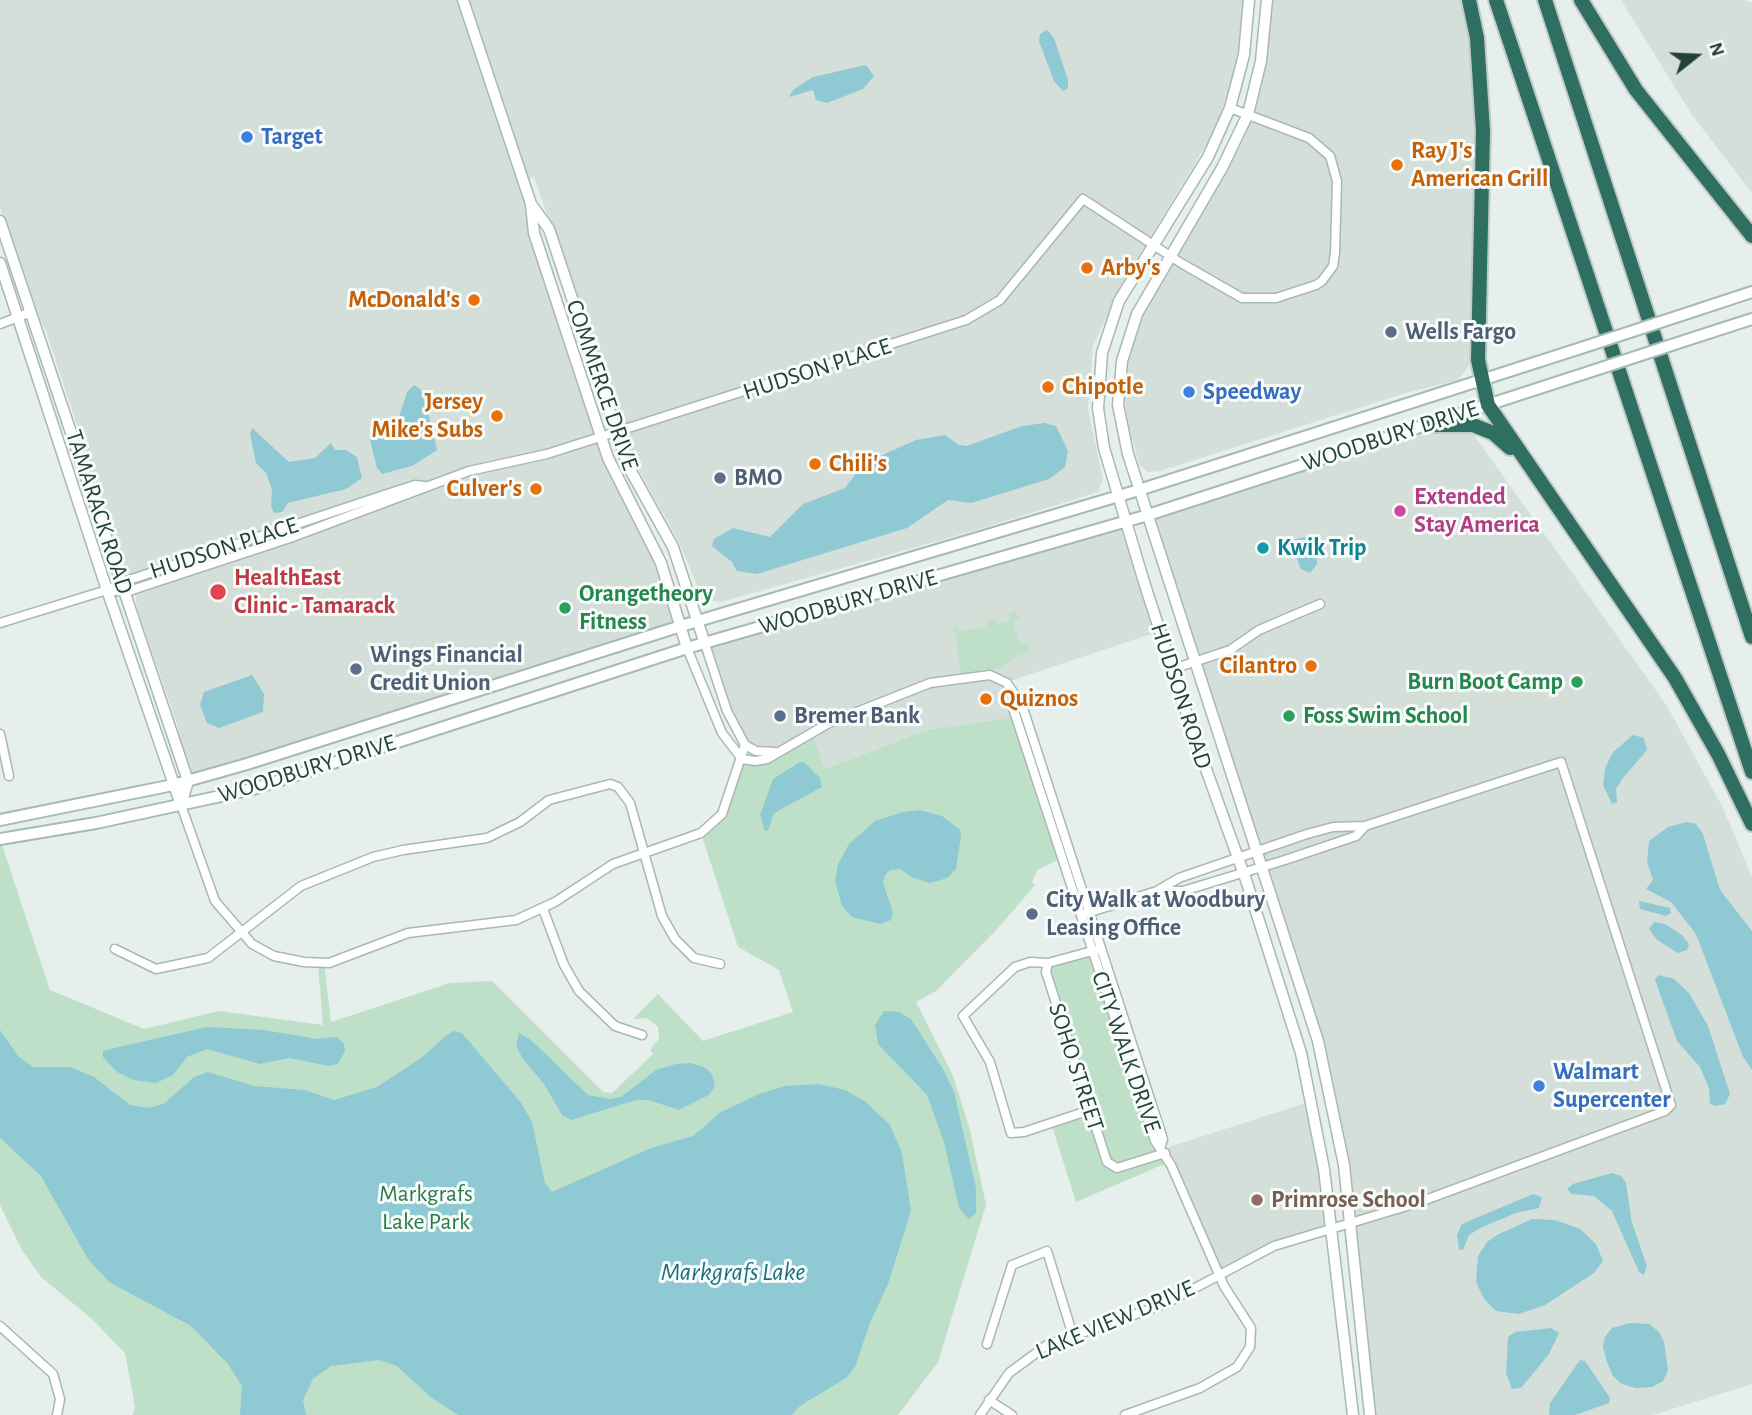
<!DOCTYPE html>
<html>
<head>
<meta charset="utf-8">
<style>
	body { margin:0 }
	#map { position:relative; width:1752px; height:1415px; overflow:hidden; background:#e6efeb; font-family:"Alegreya Sans",sans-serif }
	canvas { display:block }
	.north { position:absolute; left:1661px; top:21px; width:70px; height:70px; -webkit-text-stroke:5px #f7fbf9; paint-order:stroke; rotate:72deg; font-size:19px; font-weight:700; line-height:28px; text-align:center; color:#24423a }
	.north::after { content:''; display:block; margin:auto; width:24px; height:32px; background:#24423a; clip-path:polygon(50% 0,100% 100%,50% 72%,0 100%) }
</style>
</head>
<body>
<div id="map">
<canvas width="1752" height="1415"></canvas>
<div class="north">N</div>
</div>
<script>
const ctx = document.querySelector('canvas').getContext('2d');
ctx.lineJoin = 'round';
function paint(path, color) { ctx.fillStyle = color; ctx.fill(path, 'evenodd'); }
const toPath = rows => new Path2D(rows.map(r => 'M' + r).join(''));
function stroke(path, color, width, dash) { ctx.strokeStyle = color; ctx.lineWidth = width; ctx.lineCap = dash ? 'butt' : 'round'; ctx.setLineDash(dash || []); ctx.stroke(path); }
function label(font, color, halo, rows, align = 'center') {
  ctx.font = font + ' "Alegreya Sans",sans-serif'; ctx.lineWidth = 6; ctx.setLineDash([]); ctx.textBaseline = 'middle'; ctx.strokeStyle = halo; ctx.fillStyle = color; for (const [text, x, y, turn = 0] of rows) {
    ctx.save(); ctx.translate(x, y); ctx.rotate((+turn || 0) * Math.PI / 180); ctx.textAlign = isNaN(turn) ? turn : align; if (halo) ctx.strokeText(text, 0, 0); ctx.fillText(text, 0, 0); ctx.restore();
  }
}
const built = toPath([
	[0,0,1244,0,1244,2,1238,58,1217,127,1120,287,1093,346,1088,409,1103,479,1098,492,973,531,721,602,706,600,700,593,679,542,631,456,534,177,524,180,534,233,608,458,643,526,681,626,188,781,177,724,137,609,135,590,425,486,132,579,122,562,46,331,29,298,0,208],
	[1273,0,1466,0,1479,101,1469,366,1458,380,1406,393,1160,471,1148,472,1139,464,1127,421,1124,398,1128,359,1141,319,1244,139,1265,72],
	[1621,0,1745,0,1752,3,1752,193,1692,115],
	[1466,424,1667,706,1723,808,1752,877,1752,1384,1653,1415,1370,1415,1350,1223,1327,1079,1148,515,1428,425],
	[1126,522,1160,631,1007,682,1016,717,926,730,825,769,777,752,745,745,705,644],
	[1312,1101,1331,1229,1274,1246,1220,1274,1163,1149]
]);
const green = toPath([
	[1015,612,1019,618,1013,621,1020,643,1027,642,1029,652,1013,658,1001,668,961,673,954,627,957,626,959,631,986,627,986,620,994,618,997,624,1009,620,1009,614],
	[1016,717,1062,858,1037,870,1032,882,1035,885,1000,926,936,991,916,1002,953,1076,970,1130,986,1205,938,1362,898,1415,133,1415,135,1406,125,1353,92,1319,41,1277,22,1250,0,1205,0,839,50,990,144,1029,219,1011,323,1025,318,964,324,963,331,1022,450,983,492,981,603,1092,612,1093,653,1054,650,1050,659,1039,658,1027,647,1018,633,1019,658,994,703,1041,793,1012,779,970,738,947,701,833,718,820,742,759,755,761,811,732,825,769,926,730],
	[1093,951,1155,1141,1169,1162,1076,1202,1051,1123,1089,1110,1046,976,1051,964]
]);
const water = toPath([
	[1047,30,1054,38,1068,80,1068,88,1063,91,1054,81,1039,41,1040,34],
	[866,65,874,76,863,89,827,103,816,100,813,90,789,97,794,89,813,77],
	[414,385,420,389,425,400,437,450,412,466,382,474,377,468,369,436,391,427,398,420,407,392],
	[1044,423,1056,426,1068,451,1065,467,1049,479,971,503,948,500,907,528,757,574,737,571,732,562,712,546,714,539,733,528,770,537,803,504,845,488,868,458,878,457,916,440,945,435,959,445,967,446,1022,426],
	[252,428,289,462,315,458,331,443,335,450,346,450,357,457,362,478,346,489,288,503,282,512,274,513,271,506,272,489,266,473,256,463,250,434],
	[1304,537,1311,538,1316,547,1317,564,1310,573,1301,569,1293,549,1293,540],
	[252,675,264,694,263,712,219,728,207,723,200,705,204,692],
	[1633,735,1644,738,1647,750,1623,778,1616,789,1617,802,1612,804,1603,785,1605,768,1613,752],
	[800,762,805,763,820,778,822,787,774,813,768,830,765,831,760,815,773,779],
	[920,810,942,816,960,830,961,836,956,869,947,878,930,883,911,877,900,869,890,870,885,875,883,883,893,912,891,920,880,924,852,917,842,906,835,881,838,864,849,844,875,821,903,812],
	[1687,822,1696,824,1703,834,1720,890,1752,931,1752,1070,1743,1057,1696,934,1671,902,1646,889,1653,880,1647,862,1649,841,1668,827],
	[1639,901,1670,908,1671,913,1666,916,1640,909],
	[1654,922,1665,924,1682,935,1689,944,1687,950,1678,953,1657,940,1649,929],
	[1658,975,1674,979,1689,993,1708,1026,1730,1094,1725,1104,1716,1106,1710,1104,1709,1088,1700,1067,1677,1041,1655,980],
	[884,1011,899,1012,911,1019,943,1069,954,1092,976,1188,976,1213,969,1219,959,1208,944,1142,927,1095,878,1044,875,1025],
	[207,1027,263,1030,317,1039,337,1037,344,1044,345,1051,338,1064,329,1066,289,1058,260,1064,207,1049,187,1057,173,1075,156,1083,133,1080,117,1072,103,1057,103,1051,110,1049],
	[0,1030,18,1056,33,1067,70,1067,94,1077,130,1105,150,1108,165,1103,194,1077,208,1072,254,1086,305,1090,334,1100,377,1087,421,1058,447,1035,454,1031,462,1033,522,1104,532,1122,545,1183,552,1192,651,1148,693,1136,721,1112,759,1094,785,1086,819,1084,845,1090,866,1102,890,1125,902,1153,911,1211,888,1284,870,1323,855,1367,846,1378,800,1406,792,1415,458,1415,432,1398,397,1366,379,1360,331,1366,313,1379,303,1400,306,1415,240,1415,242,1386,228,1364,191,1326,109,1282,88,1259,41,1176,0,1138],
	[519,1033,531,1040,588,1095,610,1099,621,1097,656,1070,676,1064,691,1063,706,1068,712,1074,715,1086,709,1095,679,1110,649,1100,636,1100,571,1120,562,1115,544,1084,523,1059,516,1046],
	[1612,1173,1621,1176,1626,1183,1632,1223,1647,1266,1644,1275,1639,1272,1612,1211,1594,1196,1572,1194,1567,1189,1573,1184],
	[1533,1194,1542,1197,1539,1208,1516,1213,1480,1228,1469,1235,1463,1250,1459,1250,1457,1235,1462,1224],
	[1532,1219,1555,1220,1580,1229,1596,1244,1603,1261,1594,1273,1545,1305,1519,1314,1496,1311,1484,1299,1476,1282,1478,1256,1487,1242,1497,1235],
	[1630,1323,1649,1324,1659,1332,1664,1342,1668,1370,1663,1381,1652,1387,1636,1388,1622,1384,1613,1376,1607,1362,1603,1347,1605,1337,1612,1328],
	[1551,1328,1559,1333,1549,1354,1521,1388,1512,1389,1506,1373,1508,1337,1515,1332],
	[1580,1360,1585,1361,1610,1398,1609,1403,1575,1415,1549,1415,1550,1403]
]);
const minor = toPath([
	[0,324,31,312],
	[107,590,126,592,290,538,469,471,547,454,966,320,1000,300,1083,199,1181,263,1242,298,1276,298,1316,285,1322,281,1333,266,1335,253,1337,181,1330,156,1309,138,1230,108],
	[0,623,107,590,123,582,384,495,415,485,425,486],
	[687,648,722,733,742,759,755,761,767,759,829,723,930,683,990,675,1007,683,1022,705,1163,1139,1161,1146],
	[1173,669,1230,650,1259,630,1320,604],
	[1014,696,1013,708,1155,1141,1171,1165,1224,1286,1251,1328,1250,1347,1237,1367,1200,1388,1125,1415],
	[0,734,9,776],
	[745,745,756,751,775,752],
	[181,805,215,901,252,944,274,956,304,962,329,963,408,933,516,920,555,902,613,864,701,833,722,814,745,745,727,711,705,644],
	[1159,891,1183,891,1285,860,1356,836,1365,826],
	[543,909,564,965,579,991,615,1026,642,1035],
	[115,949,156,969,208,958,301,886,373,857,403,850,487,838,520,822,549,800,610,784,618,787,630,803,662,916,675,939,694,958,720,964],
	[1096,950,1048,963,1046,972,1107,1162,1117,1168,1165,1153],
	[1048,963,1030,962,1015,967,963,1016,990,1062,1011,1133,1024,1132,1090,1110],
	[0,1326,53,1374,60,1399,57,1415],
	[987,1344,1012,1265,1047,1251,1073,1336],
	[989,1400,1012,1415],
	[980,1415,1009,1373,1047,1345,1165,1304,1274,1246,1417,1203,1665,1111,1671,1105,1561,762,1365,826,1333,827,1307,834,1179,878,1157,891,1081,915]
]);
const tertiary = toPath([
	[463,0,531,204,534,233,608,458,661,563,687,648],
	[1249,0,1244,55,1230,108,1208,157,1119,301,1102,353,1098,408,1104,448,1144,582,1193,733,1246,880,1301,1053,1324,1169,1353,1415],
	[1267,0,1261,61,1248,114,1222,168,1137,314,1122,361,1118,405,1128,454,1318,1041,1344,1165,1370,1415],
	[531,204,549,229,627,464,673,547,705,644],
	[0,221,188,781,181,805],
	[0,263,107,590,181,805]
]);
const secondary = toPath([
	[1682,315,1752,292],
	[1690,339,1752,319],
	[0,820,173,785,247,764,681,626,1139,490,1581,348],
	[0,839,96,823,253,789,687,648,1148,515,1589,372]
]);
const motorway = toPath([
	[1469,0,1477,38,1483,131,1478,360,1488,405,1675,678,1718,754,1752,824],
	[1496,0,1752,772],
	[1545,0,1752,637],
	[1581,0,1636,90,1752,236],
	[1428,425,1473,425,1493,433,1510,448]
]);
const secondaryBridge = toPath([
	[1581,348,1682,315],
	[1589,372,1690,339]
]);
const markers = [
	[247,137,7,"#3f7fe0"],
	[1397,165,7,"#e8710a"],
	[1087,268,7,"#e8710a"],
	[474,300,7,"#e8710a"],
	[1391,332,7,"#5c6f8a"],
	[1048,387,7,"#e8710a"],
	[1189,392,7,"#3f7fe0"],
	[497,416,7,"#e8710a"],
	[815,464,7,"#e8710a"],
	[720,478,7,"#5c6f8a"],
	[536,489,7,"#e8710a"],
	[1400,511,7,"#d1479c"],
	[1263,548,7,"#0f9aa8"],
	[218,592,9,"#e0444e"],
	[565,608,7,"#2e9e5b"],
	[1311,666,7,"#e8710a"],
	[356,669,7,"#5c6f8a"],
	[1577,682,7,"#2e9e5b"],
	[986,699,7,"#e8710a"],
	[780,716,7,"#5c6f8a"],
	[1289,716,7,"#2e9e5b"],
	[1032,914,7,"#5c6f8a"],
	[1539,1086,7,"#3f7fe0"],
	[1257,1200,7,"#8d6e63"]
];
const shopNames = [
	["Target",261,137],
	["Speedway",1203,392],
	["Walmart",1553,1072],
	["Supercenter",1553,1100]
];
const foodNames = [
	["Ray J's",1411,151],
	["American Grill",1411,179],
	["Arby's",1101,268],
	["McDonald's",460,300,"right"],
	["Chipotle",1062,387],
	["Jersey",483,402,"right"],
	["Mike's Subs",483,430,"right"],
	["Chili's",829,464],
	["Culver's",522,489,"right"],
	["Cilantro",1297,666,"right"],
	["Quiznos",1000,699]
];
const serviceNames = [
	["Wells Fargo",1405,332],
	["BMO",734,478],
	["Wings Financial",370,655],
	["Credit Union",370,683],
	["Bremer Bank",794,716],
	["City Walk at Woodbury",1046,900],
	["Leasing Office",1046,928]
];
const streetNames = [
	["HUDSON PLACE",817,369,-18],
	["COMMERCE DRIVE",602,385,71],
	["WOODBURY DRIVE",1390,436,-18],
	["TAMARACK ROAD",99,512,72],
	["HUDSON PLACE",224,548,-18],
	["WOODBURY DRIVE",848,602,-16],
	["HUDSON ROAD",1181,696,72],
	["WOODBURY DRIVE",307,769,-17],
	["CITY WALK DRIVE",1126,1052,71],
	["SOHO STREET",1076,1067,72],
	["LAKE VIEW DRIVE",1115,1320,-23]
];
const hotelNames = [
	["Extended",1414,497],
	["Stay America",1414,525]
];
const cultureNames = [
	["Kwik Trip",1277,548]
];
const healthNames = [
	["HealthEast",234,578],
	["Clinic - Tamarack",234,606]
];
const leisureNames = [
	["Orangetheory",579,594],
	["Fitness",579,622],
	["Burn Boot Camp",1563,682,"right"],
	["Foss Swim School",1303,716]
];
const parkNames = [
	["Markgrafs",426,1194],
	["Lake Park",426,1222]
];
const educationNames = [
	["Primrose School",1271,1200]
];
const waterNames = [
	["Markgrafs Lake",733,1272]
];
paint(built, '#d4dfda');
paint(green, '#bfe0c8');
paint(water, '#8ec9d4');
stroke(minor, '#a8b8b2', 11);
stroke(tertiary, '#a8b8b2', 13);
stroke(secondary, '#a4bbb3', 14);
stroke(motorway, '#c2cac8', 18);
stroke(minor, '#fff', 8);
stroke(tertiary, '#fff', 10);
stroke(secondary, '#fff', 10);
stroke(motorway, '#2f6f62', 14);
stroke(secondaryBridge, '#a4bbb3', 14, []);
stroke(secondaryBridge, '#fff', 10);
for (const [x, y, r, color] of markers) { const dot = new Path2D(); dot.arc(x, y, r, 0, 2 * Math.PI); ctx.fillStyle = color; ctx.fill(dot); stroke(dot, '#f7fbf9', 2.5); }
label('bold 24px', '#366cbe', '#f7fbf9', shopNames, 'left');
label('bold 24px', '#c56008', '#f7fbf9', foodNames, 'left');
label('bold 24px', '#4e5e75', '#f7fbf9', serviceNames, 'left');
label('24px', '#24423a', '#f7fbf9', streetNames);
label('bold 24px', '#b23c85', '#f7fbf9', hotelNames, 'left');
label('bold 24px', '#0d838f', '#f7fbf9', cultureNames, 'left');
label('bold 24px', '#be3a42', '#f7fbf9', healthNames, 'left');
label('bold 24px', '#27864d', '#f7fbf9', leisureNames, 'left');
label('24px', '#2d7a4b', '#f7fbf9', parkNames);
label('bold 24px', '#785e54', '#f7fbf9', educationNames, 'left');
label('italic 26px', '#1c6f80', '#f7fbf9', waterNames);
</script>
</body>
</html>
